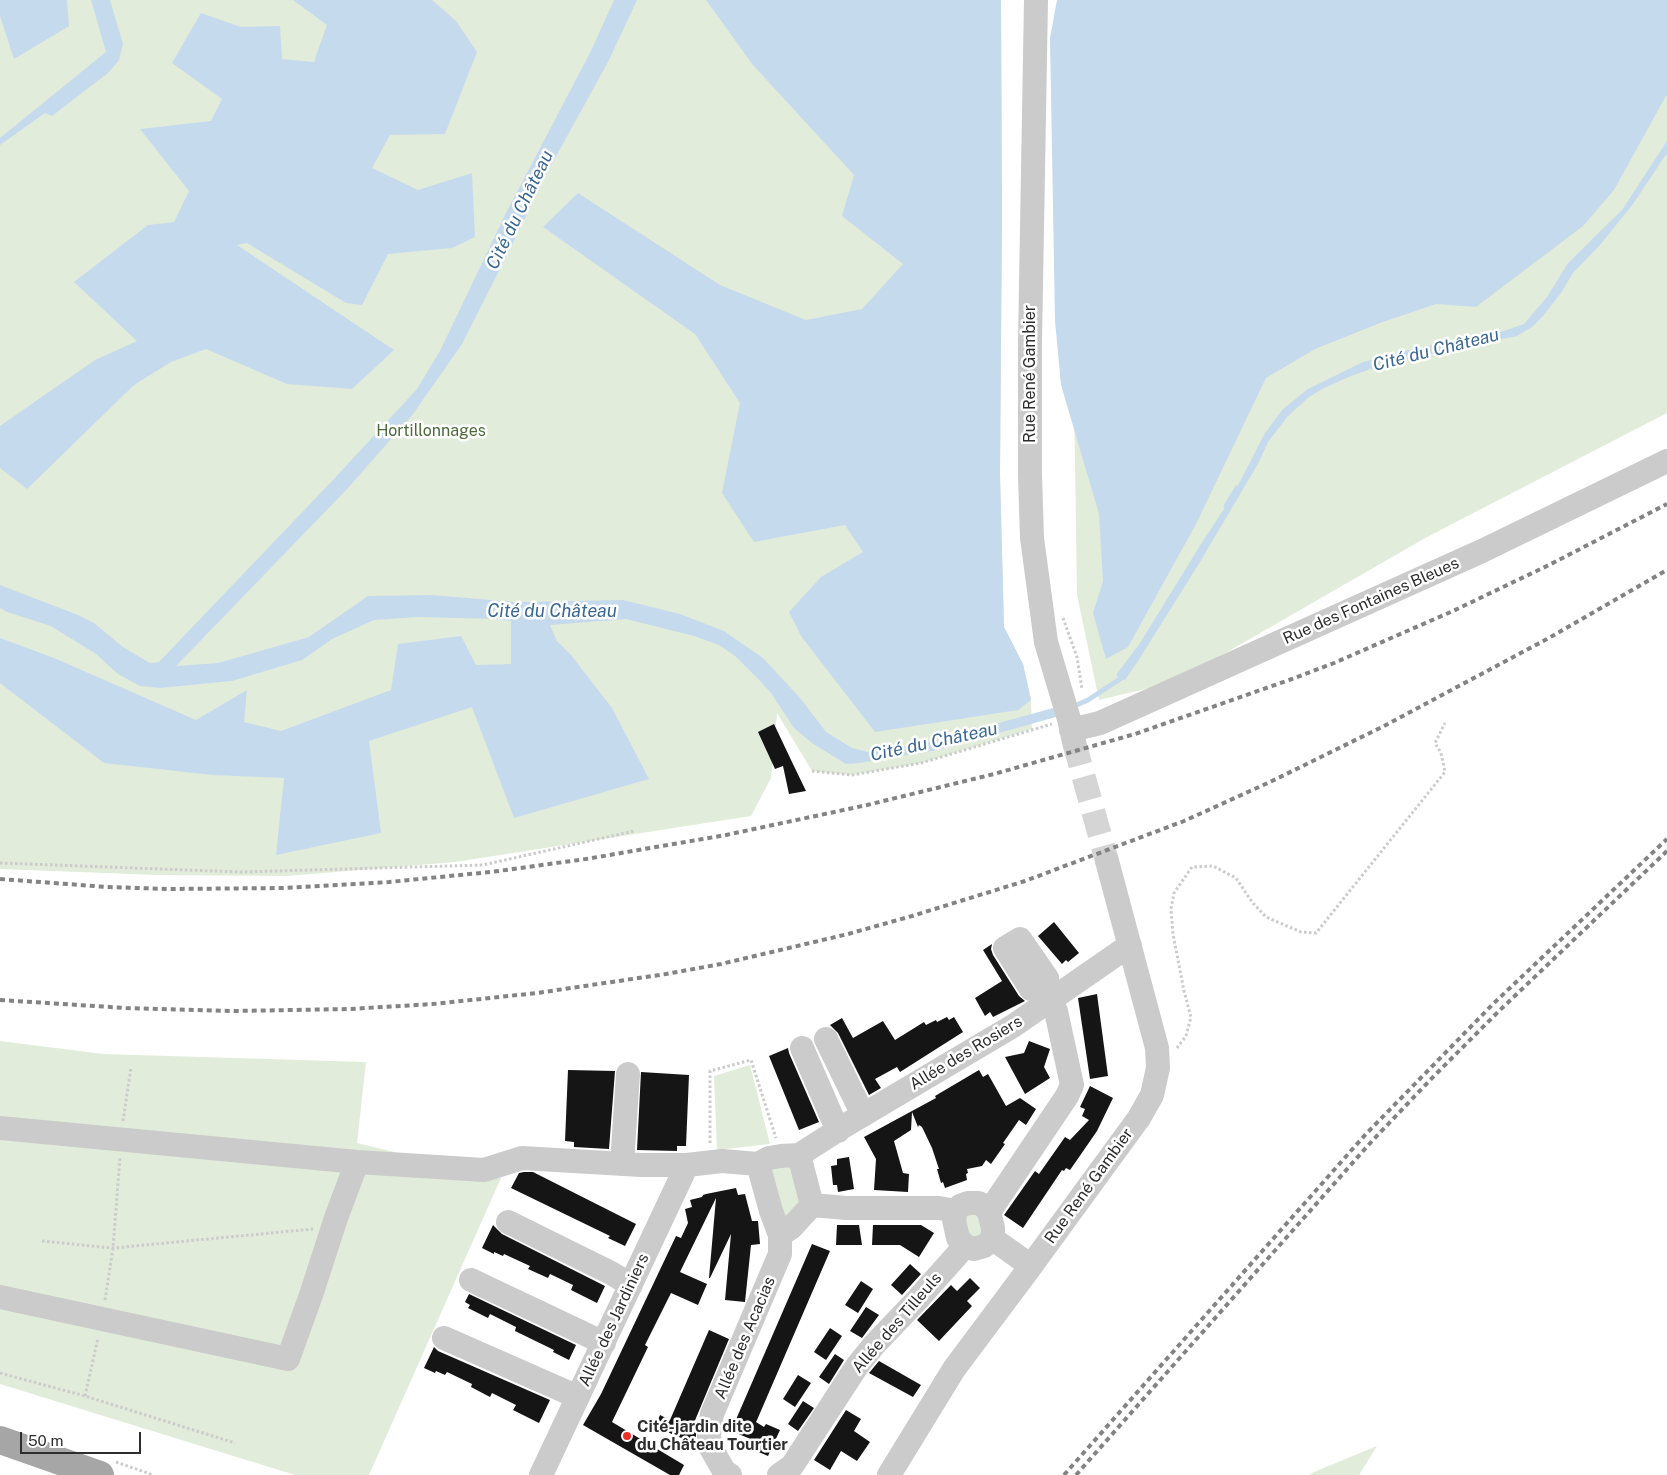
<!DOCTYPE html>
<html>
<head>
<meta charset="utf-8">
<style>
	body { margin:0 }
	#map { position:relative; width:1667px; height:1475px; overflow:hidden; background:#fff; font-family:"Public Sans",sans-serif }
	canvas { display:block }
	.scale { position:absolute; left:20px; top:1432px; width:121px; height:22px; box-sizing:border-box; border:2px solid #2e2e2e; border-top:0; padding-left:6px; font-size:15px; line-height:18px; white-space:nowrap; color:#2e2e2e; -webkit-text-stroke:4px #fff; paint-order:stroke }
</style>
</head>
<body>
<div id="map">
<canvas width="1667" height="1475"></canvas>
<div class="scale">50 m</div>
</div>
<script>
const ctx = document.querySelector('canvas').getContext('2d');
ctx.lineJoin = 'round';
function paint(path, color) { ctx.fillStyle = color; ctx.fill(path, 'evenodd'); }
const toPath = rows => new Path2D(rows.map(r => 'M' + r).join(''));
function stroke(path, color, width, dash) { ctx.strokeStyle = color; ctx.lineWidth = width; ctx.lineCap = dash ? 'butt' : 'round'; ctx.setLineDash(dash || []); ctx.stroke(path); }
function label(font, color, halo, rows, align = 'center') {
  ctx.font = font + ' "Public Sans",sans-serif'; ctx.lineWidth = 5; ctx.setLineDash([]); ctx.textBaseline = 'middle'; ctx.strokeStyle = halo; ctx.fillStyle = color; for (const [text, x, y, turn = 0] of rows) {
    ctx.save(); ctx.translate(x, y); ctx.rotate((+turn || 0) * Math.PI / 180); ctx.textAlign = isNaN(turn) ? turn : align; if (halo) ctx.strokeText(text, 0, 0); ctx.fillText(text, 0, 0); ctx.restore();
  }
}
const green = toPath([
	[0,0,1001,0,1002,216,1000,474,1004,627,1023,664,1031,700,1032,729,921,763,852,775,812,771,777,713,771,778,751,816,455,862,288,876,157,875,0,869],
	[1068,0,1667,0,1667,413,1427,537,1175,682,1099,700,1077,595],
	[0,1041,103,1054,366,1062,357,1143,501,1178,369,1475,295,1475,0,1384],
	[750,1065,770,1144,717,1150,714,1076],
	[793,1167,801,1206,782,1221,770,1169],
	[979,1211,987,1234,966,1240,966,1212],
	[1377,1446,1359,1475,1309,1475,1314,1472]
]);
const water = toPath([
	[0,0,67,0,69,26,14,59,0,16],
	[91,0,110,0,123,44,119,60,108,73,52,116,45,113,0,145,0,138,106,52],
	[293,0,432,0,456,21,477,52,445,134,390,135,372,168,418,190,472,173,475,237,452,248,388,254,362,305,346,303,247,243,237,245,394,350,352,389,287,384,206,349,171,362,134,385,27,489,0,468,0,426,95,360,137,341,74,282,148,225,174,222,189,191,140,129,211,121,222,99,172,63,201,13,241,27,280,26,282,59,314,62,327,25],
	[614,0,637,0,608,62,543,180,510,249,462,344,413,414,348,488,176,666,218,663,309,637,368,596,432,595,515,602,623,600,680,614,724,631,763,658,801,699,826,732,852,748,868,752,923,744,1053,708,1055,708,1056,717,938,750,859,763,846,764,812,743,794,728,771,693,760,681,735,656,719,645,694,636,626,619,550,625,557,641,571,655,612,708,649,779,514,818,472,707,369,741,381,833,276,855,284,778,212,775,104,763,0,683,0,638,54,658,196,720,247,690,244,722,281,731,391,690,398,644,461,636,476,665,511,664,511,621,497,619,418,617,374,620,332,639,302,660,232,681,160,688,140,686,136,684,118,674,96,654,51,626,7,612,0,608,0,585,78,615,94,623,123,647,150,663,159,662,333,480,417,389,440,351,506,213,591,51],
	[706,0,1001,0,1002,216,1000,474,1004,627,1023,664,1031,700,1018,710,875,732,801,636,789,612,821,577,863,552,845,525,754,542,722,493,740,403,695,334,543,227,578,193,720,285,806,320,862,309,903,264,842,216,854,175,753,65],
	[1057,0,1667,0,1667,94,1614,190,1583,226,1476,307,1436,304,1380,323,1315,349,1266,378,1196,524,1128,647,1106,659,1093,613,1103,581,1099,514,1061,385,1055,321,1050,38],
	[1667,141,1667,153,1633,204,1600,245,1573,273,1561,293,1543,316,1532,327,1517,336,1458,348,1379,366,1351,376,1324,388,1309,397,1288,416,1268,442,1259,462,1200,562,1138,661,1125,680,1120,679,1116,675,1140,643,1201,544,1232,497,1265,433,1283,409,1308,389,1363,362,1421,347,1498,333,1524,324,1547,297,1568,263,1622,210]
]);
const stream = toPath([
	[1226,506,1237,488],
	[1072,707,1088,700,1120,679,1123,676]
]);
const building = toPath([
	[774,724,792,762,806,791,789,794,783,766,775,769,758,732],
	[1054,922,1079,953,1068,962,1066,960,1062,964,1038,936],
	[992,944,991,949,993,955,1019,996,1025,1001,993,1017,990,1012,985,1016,975,998,1002,981,983,950],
	[1097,994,1108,1076,1090,1079,1078,998],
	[947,1017,949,1020,954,1017,963,1032,900,1072,897,1067,875,1079,881,1088,869,1095,838,1033,830,1025,842,1018,853,1038,883,1021,895,1040,924,1022,926,1025,936,1020,937,1022],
	[1029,1041,1050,1049,1044,1067,1050,1078,1025,1094,1005,1057,1024,1053],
	[788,1048,789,1053,819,1122,799,1130,769,1056],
	[568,1070,615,1071,609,1149,574,1147,574,1142,565,1141],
	[979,1070,983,1077,988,1074,1006,1106,1020,1098,1036,1109,1026,1125,1019,1120,1003,1143,1005,1144,991,1164,986,1160,982,1166,967,1169,968,1173,966,1174,967,1180,945,1188,943,1182,941,1183,937,1169,939,1169,932,1148,922,1127,919,1125,918,1127,912,1112,911,1130,894,1141,903,1173,909,1174,908,1192,874,1190,876,1159,864,1137,936,1098,935,1096],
	[641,1072,689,1075,686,1146,677,1146,677,1151,637,1150],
	[1090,1086,1113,1098,1097,1131,1077,1160,1070,1170,1066,1168,1064,1171,1062,1170,1023,1228,1004,1215,1035,1171,1039,1174,1065,1137,1070,1140,1089,1120,1082,1116,1085,1109,1080,1107],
	[849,1157,854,1189,838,1192,837,1185,833,1185,831,1166,837,1165,837,1159],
	[524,1172,533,1172,636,1224,625,1246,608,1238,610,1236,511,1188,519,1173],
	[736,1188,738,1195,745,1194,752,1221,758,1221,760,1244,751,1245,745,1302,725,1300,731,1234,710,1278,709,1278,716,1198,680,1272,707,1284,698,1305,671,1293,645,1345,648,1347,612,1422,684,1465,679,1475,670,1475,583,1425,601,1394,676,1236,681,1238,688,1223,685,1209,692,1207,690,1200,702,1197,703,1195,706,1194],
	[493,1225,502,1234,605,1286,597,1303,571,1290,573,1285,550,1274,548,1278,528,1269,530,1266,504,1254,503,1256,494,1252,494,1254,482,1248],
	[837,1225,859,1225,862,1245,836,1245],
	[873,1225,921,1225,934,1233,919,1257,900,1245,872,1245],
	[812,1244,830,1251,757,1420,756,1422,764,1427,766,1424,780,1430,768,1456,754,1450,758,1442,731,1431],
	[910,1264,921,1274,902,1295,891,1285],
	[970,1278,980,1288,967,1301,972,1306,939,1341,917,1320,951,1285,957,1291],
	[861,1281,873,1289,858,1313,845,1305],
	[469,1294,576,1345,569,1360,553,1352,554,1350,515,1331,516,1327,490,1314,488,1318,468,1308,470,1305,465,1302],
	[866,1307,879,1315,862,1338,850,1331],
	[830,1328,842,1336,826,1360,814,1352],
	[709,1330,729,1339,691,1430,696,1432,696,1444,655,1427,660,1415,670,1420],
	[434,1347,438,1351,550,1400,539,1423,513,1410,516,1405,492,1393,490,1397,471,1387,472,1384,447,1372,445,1375,436,1371,435,1373,424,1368],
	[835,1354,844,1360,829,1384,819,1377],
	[879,1361,921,1385,913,1397,869,1373],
	[798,1375,811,1383,795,1407,783,1399],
	[803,1401,814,1408,798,1431,788,1424],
	[846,1410,861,1419,854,1431,870,1442,857,1461,841,1451,830,1470,814,1460]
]);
const minorTunnel = toPath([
	[1074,742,1107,861]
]);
const path = toPath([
	[1063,618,1077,657,1082,689],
	[812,771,852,775,921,763,1052,724],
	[0,863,241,872,483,865,634,831],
	[1177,1048,1186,1036,1191,1017,1184,991,1173,934,1171,909,1174,893,1192,867,1213,866,1236,878,1252,902,1266,917,1301,932,1316,933,1445,772,1441,753,1435,743,1445,723],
	[123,1121,131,1067],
	[710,1143,710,1071,751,1060,776,1138],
	[42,1241,113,1248,313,1229],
	[105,1300,113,1248,120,1157],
	[0,1373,85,1396,235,1443],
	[85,1396,98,1338],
	[116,1462,153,1475]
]);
const minor = toPath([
	[1036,0,1030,342,1030,475,1032,538,1046,642,1069,719,1074,742],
	[1071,730,1100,723,1482,551,1667,461],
	[826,1039,863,1115],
	[802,1048,838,1131],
	[0,1128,357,1162,484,1170,522,1158,641,1165,687,1165,722,1161,758,1164],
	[799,1155,846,1125,1013,1026,1130,945],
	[799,1155,812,1205,791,1228,780,1235,771,1211,758,1164,769,1158,781,1156,799,1155],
	[622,1164,628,1074],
	[968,1203,978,1203,983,1205,989,1212,993,1228,993,1239,984,1246,974,1249,965,1246,958,1238,954,1220,956,1211,960,1206,968,1203],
	[812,1205,846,1208,939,1208,956,1211],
	[989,1212,1067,1096,1072,1085,1056,1011,1043,989,1047,978,1020,939,1005,948,1031,989,1043,989],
	[508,1222,611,1273,631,1285],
	[993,1239,1031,1266],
	[471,1280,604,1343],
	[0,1297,288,1359,311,1295,336,1218,357,1162],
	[444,1338,578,1397],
	[541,1475,687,1165],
	[730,1475,724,1471,711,1448,709,1436,710,1426,712,1414,780,1254,780,1235],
	[779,1475,792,1466,857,1366,874,1345,918,1299,965,1246],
	[889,1475,954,1369,1031,1266,1139,1118,1152,1095,1158,1068,1157,1048,1107,861]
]);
const major = toPath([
	[0,1440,100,1475]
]);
const rail = toPath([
	[0,879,107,887,169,889,285,888,389,882,491,872,586,859,726,835,867,805,994,774,1135,734,1292,679,1334,663,1453,611,1549,565,1667,504],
	[0,1000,126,1008,234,1011,350,1009,433,1004,537,993,666,974,721,964,848,934,912,916,1025,881,1184,821,1270,782,1384,726,1547,639,1667,570],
	[1064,1475,1365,1135,1493,1004,1667,839],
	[1076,1475,1372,1141,1434,1076,1499,1011,1667,851]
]);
const markers = [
	[627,1436,5,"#ec3029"]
];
const streetNames = [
	["Rue René Gambier",1030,374,-90],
	["Rue des Fontaines Bleues",1371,601,-24],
	["Allée des Rosiers",966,1053,-31],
	["Rue René Gambier",1089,1186,-54],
	["Allée des Jardiniers",614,1320,-65],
	["Allée des Tilleuls",897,1323,-49],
	["Allée des Acacias",745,1338,-67]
];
const parkNames = [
	["Hortillonnages",431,431]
];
const poiNames = [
	["Cité-jardin dite",637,1427],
	["du Château Tourtier",637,1445]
];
const waterNames = [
	["Cité du Château",520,210,-64],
	["Cité du Château",1436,350,-14],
	["Cité du Château",552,611],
	["Cité du Château",934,742,-12]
];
paint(green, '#e2ecdb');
paint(water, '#c6daed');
stroke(stream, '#c6daed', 5);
paint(building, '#151515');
stroke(minorTunnel, '#d5d5d5', 24, [24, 12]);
stroke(path, '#cbcbcb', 3, [2.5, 2.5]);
stroke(minor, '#cbcbcb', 24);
stroke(major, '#a6a6a6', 28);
stroke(rail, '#838383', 4, [5, 4]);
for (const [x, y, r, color] of markers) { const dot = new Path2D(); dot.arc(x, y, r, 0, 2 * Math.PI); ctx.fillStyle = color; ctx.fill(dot); stroke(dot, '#fff', 2); }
label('16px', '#2e2e2e', '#fff', streetNames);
label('16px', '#4c6b3a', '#fff', parkNames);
label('bold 16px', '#2e2e2e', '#fff', poiNames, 'left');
label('italic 18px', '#396793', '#fff', waterNames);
</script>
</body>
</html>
